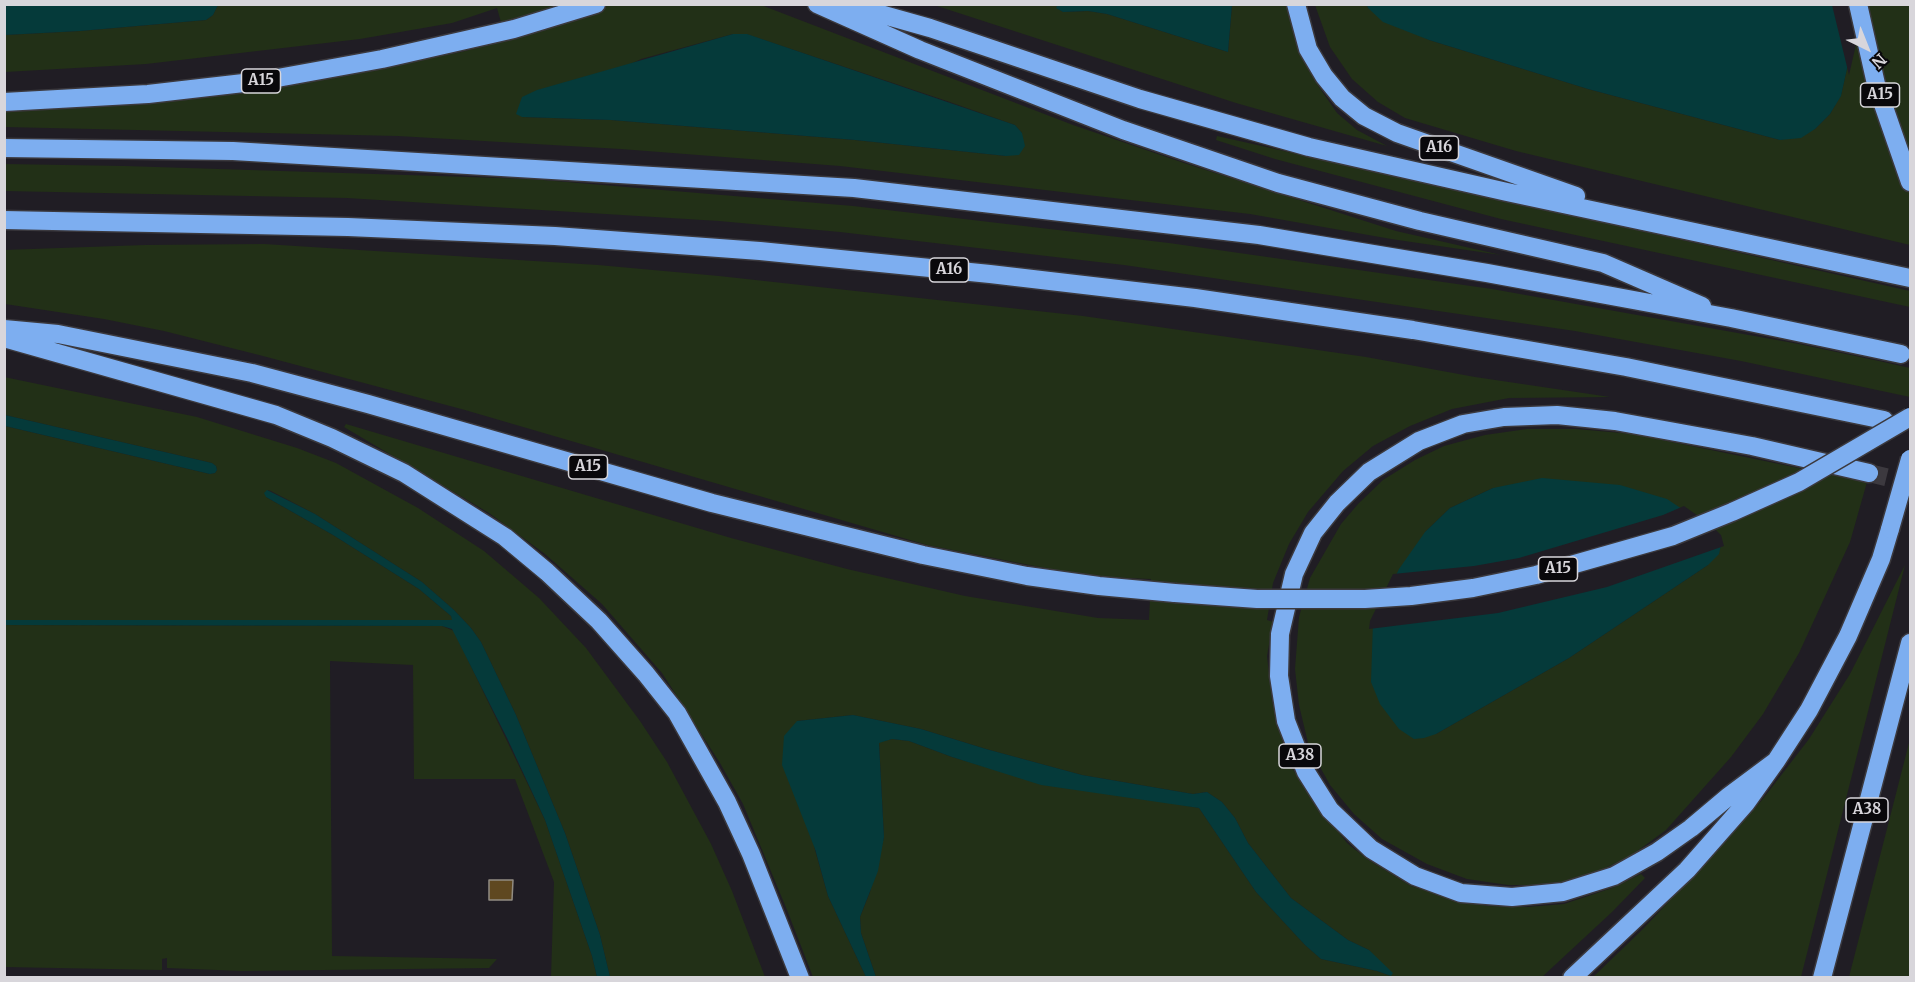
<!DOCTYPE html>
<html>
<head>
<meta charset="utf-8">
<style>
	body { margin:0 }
	#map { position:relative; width:1915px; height:982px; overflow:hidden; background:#201d24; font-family:Merriweather,serif }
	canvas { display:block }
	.frame { position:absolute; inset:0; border:6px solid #d8d6db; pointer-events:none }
	.north { position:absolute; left:1837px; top:18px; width:60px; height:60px; -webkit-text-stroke:4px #09080b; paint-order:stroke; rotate:137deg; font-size:16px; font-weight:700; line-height:24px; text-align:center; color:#d8d6db }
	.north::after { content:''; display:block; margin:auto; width:21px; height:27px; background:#d8d6db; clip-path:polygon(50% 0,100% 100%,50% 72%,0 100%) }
</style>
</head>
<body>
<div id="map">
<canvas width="1915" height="982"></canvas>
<div class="frame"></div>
<div class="north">N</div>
</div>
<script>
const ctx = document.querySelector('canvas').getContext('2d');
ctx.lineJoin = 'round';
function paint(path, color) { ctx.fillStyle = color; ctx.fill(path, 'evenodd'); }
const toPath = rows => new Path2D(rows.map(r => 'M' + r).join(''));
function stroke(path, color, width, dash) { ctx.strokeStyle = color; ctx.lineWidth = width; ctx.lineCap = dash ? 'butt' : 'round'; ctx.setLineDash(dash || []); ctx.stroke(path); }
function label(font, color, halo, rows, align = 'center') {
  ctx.font = font + ' Merriweather,serif'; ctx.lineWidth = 4.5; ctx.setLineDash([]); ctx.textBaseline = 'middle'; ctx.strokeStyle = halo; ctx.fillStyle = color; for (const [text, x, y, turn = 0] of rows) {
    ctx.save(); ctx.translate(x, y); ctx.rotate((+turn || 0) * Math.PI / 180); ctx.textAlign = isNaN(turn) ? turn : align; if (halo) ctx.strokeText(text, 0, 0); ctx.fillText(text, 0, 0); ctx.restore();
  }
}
const green = toPath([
	[218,5,761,5,1073,125,1184,163,1396,231,1501,255,1391,239,1250,214,840,166,621,149,398,136,5,127,5,105,271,83,381,68,461,52,506,40,497,8,452,23,360,39,146,64,5,72,5,35,80,31,206,20,213,15],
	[733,34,746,34,947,101,1015,125,1022,133,1006,156,855,140,611,120,522,117,641,59],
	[934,5,1058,5,1057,8,1063,12,1088,11,1107,14,1228,52,1232,5,1288,5,1292,27,1302,55,1319,87,1337,113,1357,130,1387,146,1236,103],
	[1315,5,1367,5,1368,8,1429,40,1588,89,1780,140,1815,129,1830,114,1841,95,1861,5,1910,5,1910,245,1516,151,1405,118,1378,102,1352,79,1330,47],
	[1217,136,1910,291,1910,307,1501,219,1275,159,1216,140],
	[5,164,125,166,531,179,853,206,1169,243,1492,289,1799,344,1879,361,1910,368,1910,397,1741,361,1575,331,1124,265,840,232,719,221,347,198,5,191],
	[264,244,598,265,719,276,1083,316,1366,357,1475,377,1610,397,1509,398,1452,409,1410,426,1373,446,1343,471,1308,512,1289,544,1273,583,1267,620,1273,622,1267,656,1272,701,1288,762,1312,798,1347,843,1367,859,1411,886,1459,900,1488,906,1527,907,1564,904,1612,888,1641,874,1645,878,1612,912,1542,977,876,977,861,933,860,917,870,892,884,837,879,742,892,739,909,741,952,757,993,769,1199,808,1256,892,1305,945,1321,959,1377,971,1391,976,1369,950,1348,940,1291,898,1248,843,1235,818,1222,802,1207,792,1193,794,1082,775,986,749,921,729,853,715,797,721,815,850,828,896,866,977,813,977,787,910,743,804,720,763,662,673,602,604,545,554,489,513,344,427,346,424,731,538,847,569,965,596,1098,618,1149,620,1151,579,1102,577,1060,571,927,545,465,410,263,356,164,331,104,319,5,304,4,250,145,245],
	[4,377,197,417,297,448,336,463,418,508,484,551,539,598,586,648,640,721,667,762,711,844,732,891,765,977,610,977,600,935,565,833,516,715,481,642,471,628,454,610,422,582,315,514,271,491,268,490,266,497,333,535,419,589,451,616,453,620,5,620,5,426,210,474,215,473,217,470,216,466,212,463,5,415],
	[1527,429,1576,429,1633,434,1867,482,1850,542,1799,653,1763,714,1731,757,1666,830,1632,855,1587,877,1550,885,1508,885,1467,879,1427,864,1382,839,1354,814,1330,785,1309,747,1299,705,1295,669,1299,617,1310,578,1341,524,1358,504,1383,480,1415,460,1444,446,1485,435],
	[1493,488,1708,565,1569,658,1436,734,1425,532,1450,508],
	[1905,565,1801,977,1592,978,1643,929,1709,859,1762,800,1809,739,1850,674],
	[5,625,442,626,454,631,545,820,592,956,597,977,551,977,554,882,515,779,414,779,413,665,330,661,332,956,497,959,489,968,242,971,167,968,167,958,162,959,162,970,5,967],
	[1910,739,1910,977,1849,977]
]);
const water = toPath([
	[5,4,218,4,218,5,213,15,206,20,80,31,5,35],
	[1058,4,1232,5,1228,52,1107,14,1088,11,1063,12,1056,8],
	[1367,5,1861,5,1841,96,1830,114,1815,129,1801,138,1780,140,1588,89,1429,40,1383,22,1368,8],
	[733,34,747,34,1015,125,1022,133,1025,146,1019,155,1006,156,855,140,611,120,522,117,516,114,522,97,537,90],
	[5,415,212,463,216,466,217,470,215,473,210,474,5,426],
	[1542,478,1620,485,1667,499,1709,527,1721,545,1719,554,1708,565,1569,658,1436,734,1424,738,1414,739,1399,729,1380,704,1371,682,1373,622,1399,569,1425,532,1450,508,1493,488],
	[267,490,315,514,422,582,454,610,471,628,481,642,516,715,565,833,600,935,610,977,597,977,592,956,545,820,507,738,452,629,442,626,5,625,5,620,452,620,451,616,419,589,333,535,266,497,264,493],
	[853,715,921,729,986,749,1082,775,1193,794,1207,792,1222,802,1235,818,1248,843,1291,898,1348,940,1369,950,1393,973,1391,976,1377,971,1321,959,1305,945,1256,892,1199,808,1041,785,952,757,909,741,892,739,879,743,884,837,878,871,860,917,861,933,876,977,866,977,828,896,815,849,782,765,784,736,797,721]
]);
const pier = toPath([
	[1864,4,1855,49,1849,75,1832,5],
	[1684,506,1711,525,1721,535,1724,546,1607,587,1498,613,1369,629,1370,621,1393,574,1474,566,1519,558,1663,515]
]);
const building = toPath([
	[489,880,513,880,512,900,489,900,489,880]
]);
const motorwayTunnel = toPath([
	[1869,473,1910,483]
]);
const motorway = toPath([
	[817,4,920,50,1123,130,1278,183,1420,221,1603,263,1702,306],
	[845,4,930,28,1140,99,1309,147,1507,192,1910,278],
	[1296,4,1308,49,1324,76,1342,98,1364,116,1397,133,1576,196],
	[1858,4,1876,84,1910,182],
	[4,102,148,94,261,81,382,59,514,29,596,4],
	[4,148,233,151,854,188,1259,235,1487,273,1731,318,1901,354],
	[4,220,348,227,555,236,760,251,990,274,1195,298,1413,330,1626,367,1884,420],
	[4,329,58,334,252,373,368,404,712,503,923,555,1027,576,1099,586,1175,593],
	[4,338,276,415,332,438,404,473,505,537,547,572,599,621,646,674,677,713,727,802,751,854,800,978],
	[1776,761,1729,796,1691,828,1657,852,1614,876,1563,892,1512,897,1461,893,1415,876,1371,849,1330,810,1306,772,1286,721,1279,676,1280,634,1294,574,1313,533,1337,503,1369,472,1419,441,1463,424,1504,417,1557,415,1615,421,1752,446,1869,473],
	[1572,978,1687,870,1746,803,1776,761,1809,710,1848,636,1881,559,1890,529],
	[1822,978,1910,643]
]);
const motorwayBridge = toPath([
	[1890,529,1910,459],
	[1175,593,1257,599,1365,599,1411,596,1473,588,1536,575,1673,536,1732,512,1799,482,1910,417]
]);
const shields = [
	[261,81,39],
	[1880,95,39],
	[1439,148,39],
	[949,270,39],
	[588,467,39],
	[1558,569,39],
	[1300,756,42],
	[1867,810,42]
];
const shieldNames = [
	["A15",261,81],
	["A15",1880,95],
	["A16",1439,148],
	["A16",949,270],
	["A15",588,467],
	["A15",1558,569],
	["A38",1300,756],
	["A38",1867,810]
];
paint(green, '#223017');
paint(water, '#053a3a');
paint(pier, '#201d24');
paint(building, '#5f4820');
stroke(building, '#918c83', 1.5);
stroke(motorwayTunnel, '#3c393f', 18, [18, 9]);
stroke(motorway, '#3b393e', 21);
stroke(motorway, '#7daef0', 18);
stroke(motorwayBridge, '#3b393e', 21, []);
stroke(motorwayBridge, '#7daef0', 18);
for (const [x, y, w] of shields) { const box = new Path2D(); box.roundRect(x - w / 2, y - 12, w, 24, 4.5); ctx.fillStyle = '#09080b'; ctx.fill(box); stroke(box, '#d8d6db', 1.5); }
label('bold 15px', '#d8d6db', null, shieldNames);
</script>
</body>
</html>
